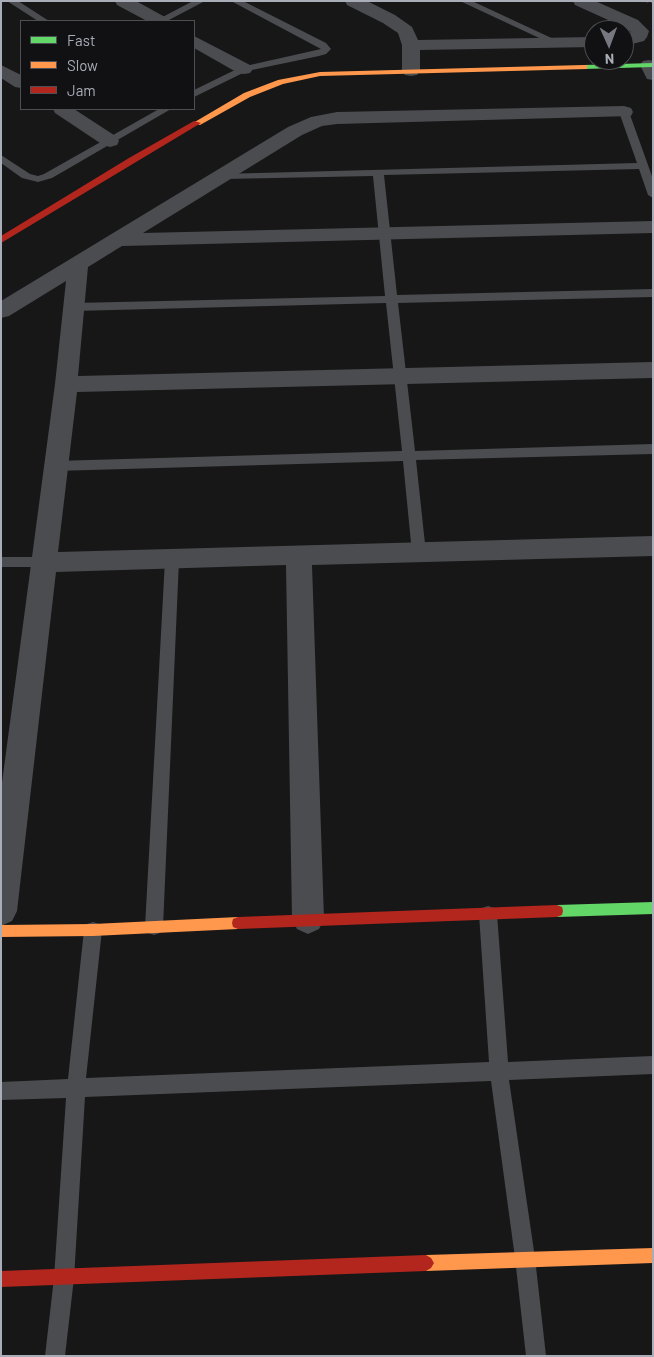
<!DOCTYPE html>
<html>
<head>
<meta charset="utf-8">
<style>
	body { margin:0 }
	#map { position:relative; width:654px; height:1357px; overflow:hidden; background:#171717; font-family:Barlow,sans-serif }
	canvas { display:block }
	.frame { position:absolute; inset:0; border:2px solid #a8adb8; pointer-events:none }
	.legend { position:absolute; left:20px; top:20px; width:175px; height:90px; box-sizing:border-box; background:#111113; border:1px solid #4d4f55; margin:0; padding:6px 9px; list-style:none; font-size:15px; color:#a8adb8 }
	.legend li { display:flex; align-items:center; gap:10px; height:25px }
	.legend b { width:25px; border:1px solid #4d4f55 }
	.north { position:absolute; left:584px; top:20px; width:50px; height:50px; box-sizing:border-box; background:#111113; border:1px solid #4d4f55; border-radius:50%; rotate:178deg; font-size:14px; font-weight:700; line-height:20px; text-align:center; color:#a8adb8 }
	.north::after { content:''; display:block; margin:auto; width:18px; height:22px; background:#757880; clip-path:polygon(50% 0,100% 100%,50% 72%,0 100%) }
</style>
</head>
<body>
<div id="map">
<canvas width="654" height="1357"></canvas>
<div class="frame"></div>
<ul class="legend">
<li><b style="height:6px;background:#63d668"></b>Fast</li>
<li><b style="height:6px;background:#ff974d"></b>Slow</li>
<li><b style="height:6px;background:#b3261e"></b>Jam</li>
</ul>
<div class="north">N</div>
</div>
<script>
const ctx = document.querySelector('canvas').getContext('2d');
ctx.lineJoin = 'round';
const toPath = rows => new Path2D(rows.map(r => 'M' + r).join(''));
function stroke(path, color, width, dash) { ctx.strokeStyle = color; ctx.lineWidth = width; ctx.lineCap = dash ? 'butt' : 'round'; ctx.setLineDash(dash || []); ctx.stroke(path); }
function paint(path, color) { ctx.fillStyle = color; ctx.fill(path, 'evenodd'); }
const path = toPath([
	[642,1,653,2]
]);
const lane = toPath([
	[7,1,18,1,49,21,38,21,7,1],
	[193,1,205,1,167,21,155,21,193,1],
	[231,1,243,1,326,43,331,49,326,54,319,56,247,71,194,97,194,90,241,67,321,49,231,1],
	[460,1,472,1,560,42,558,44,552,44,460,1],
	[159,109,171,109,52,178,38,182,22,178,1,163,1,155,30,174,38,176,44,174,159,109],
	[624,109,629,112,653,179,653,198,648,195,639,169,384,175,397,295,653,289,653,297,398,303,415,451,653,444,653,454,416,460,426,553,424,557,419,558,414,557,412,553,403,461,55,471,50,469,48,466,50,463,55,461,402,451,386,303,74,311,68,307,74,303,385,296,373,176,224,179,220,178,219,176,220,174,637,163,619,112,624,109],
	[172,555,177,556,179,560,163,927,160,933,154,935,148,933,145,927,165,560,167,556,172,555],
	[1,557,44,557,49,558,51,562,49,566,44,567,1,567,1,557],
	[488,906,494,908,497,914,508,1062,653,1056,653,1074,509,1080,535,1258,546,1356,526,1356,515,1258,491,1081,85,1097,74,1278,65,1356,45,1356,54,1278,66,1098,1,1100,1,1082,68,1079,84,930,87,924,93,922,99,924,102,930,86,1078,489,1062,479,914,482,908,488,906]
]);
const street = toPath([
	[115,1,136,1,165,17,168,21,147,21,117,5,115,1],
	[345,1,367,1,395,15,412,27,418,40,594,37,594,47,420,50,420,71,417,75,411,76,405,75,402,71,402,45,398,33,383,23,347,5,345,1],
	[573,1,595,1,638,20,649,31,647,37,644,41,624,46,624,36,631,32,626,28,575,5,573,1],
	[194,36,250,65,253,69,250,73,244,74,238,73,194,48,194,36],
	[649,60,653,61,653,80,647,79,640,65,643,61,649,60],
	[1,65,21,75,21,88,15,87,1,78,1,65],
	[624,106,631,108,633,112,631,116,337,124,322,126,302,135,143,233,653,221,653,233,122,246,88,267,78,376,653,362,653,378,77,392,58,552,653,536,653,556,312,565,324,919,319,929,308,934,297,929,292,919,286,565,56,572,17,911,12,921,1,926,1,790,55,384,66,281,9,316,1,318,1,301,288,127,311,117,337,112,624,106],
	[53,109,74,109,117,137,119,141,117,145,110,147,103,145,55,113,53,109]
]);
const fast = toPath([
	[653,63,653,67,584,69,580,67,584,65,653,63],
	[653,902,653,914,557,917,552,915,551,911,552,907,557,905,653,902]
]);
const slow = toPath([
	[584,65,587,65,587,69,320,76,283,84,250,97,200,125,193,123,244,93,278,80,320,72,584,65],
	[238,917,243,919,244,923,243,927,238,929,93,936,1,937,1,925,93,924,238,917],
	[653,1248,653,1263,426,1271,421,1268,418,1263,421,1258,426,1255,653,1248]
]);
const jam = toPath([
	[194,121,201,123,1,243,1,236,129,158,194,121],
	[557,905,562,907,563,911,562,915,557,917,238,929,233,927,232,923,233,919,238,917,557,905],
	[426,1255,431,1258,434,1263,431,1268,426,1271,1,1287,1,1271,426,1255]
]);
stroke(path, '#4d4e52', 2, [2, 2.5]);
paint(lane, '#4b4c50');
paint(street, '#4b4c50');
paint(fast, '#63d668');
paint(slow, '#ff974d');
paint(jam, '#b3261e');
</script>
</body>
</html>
